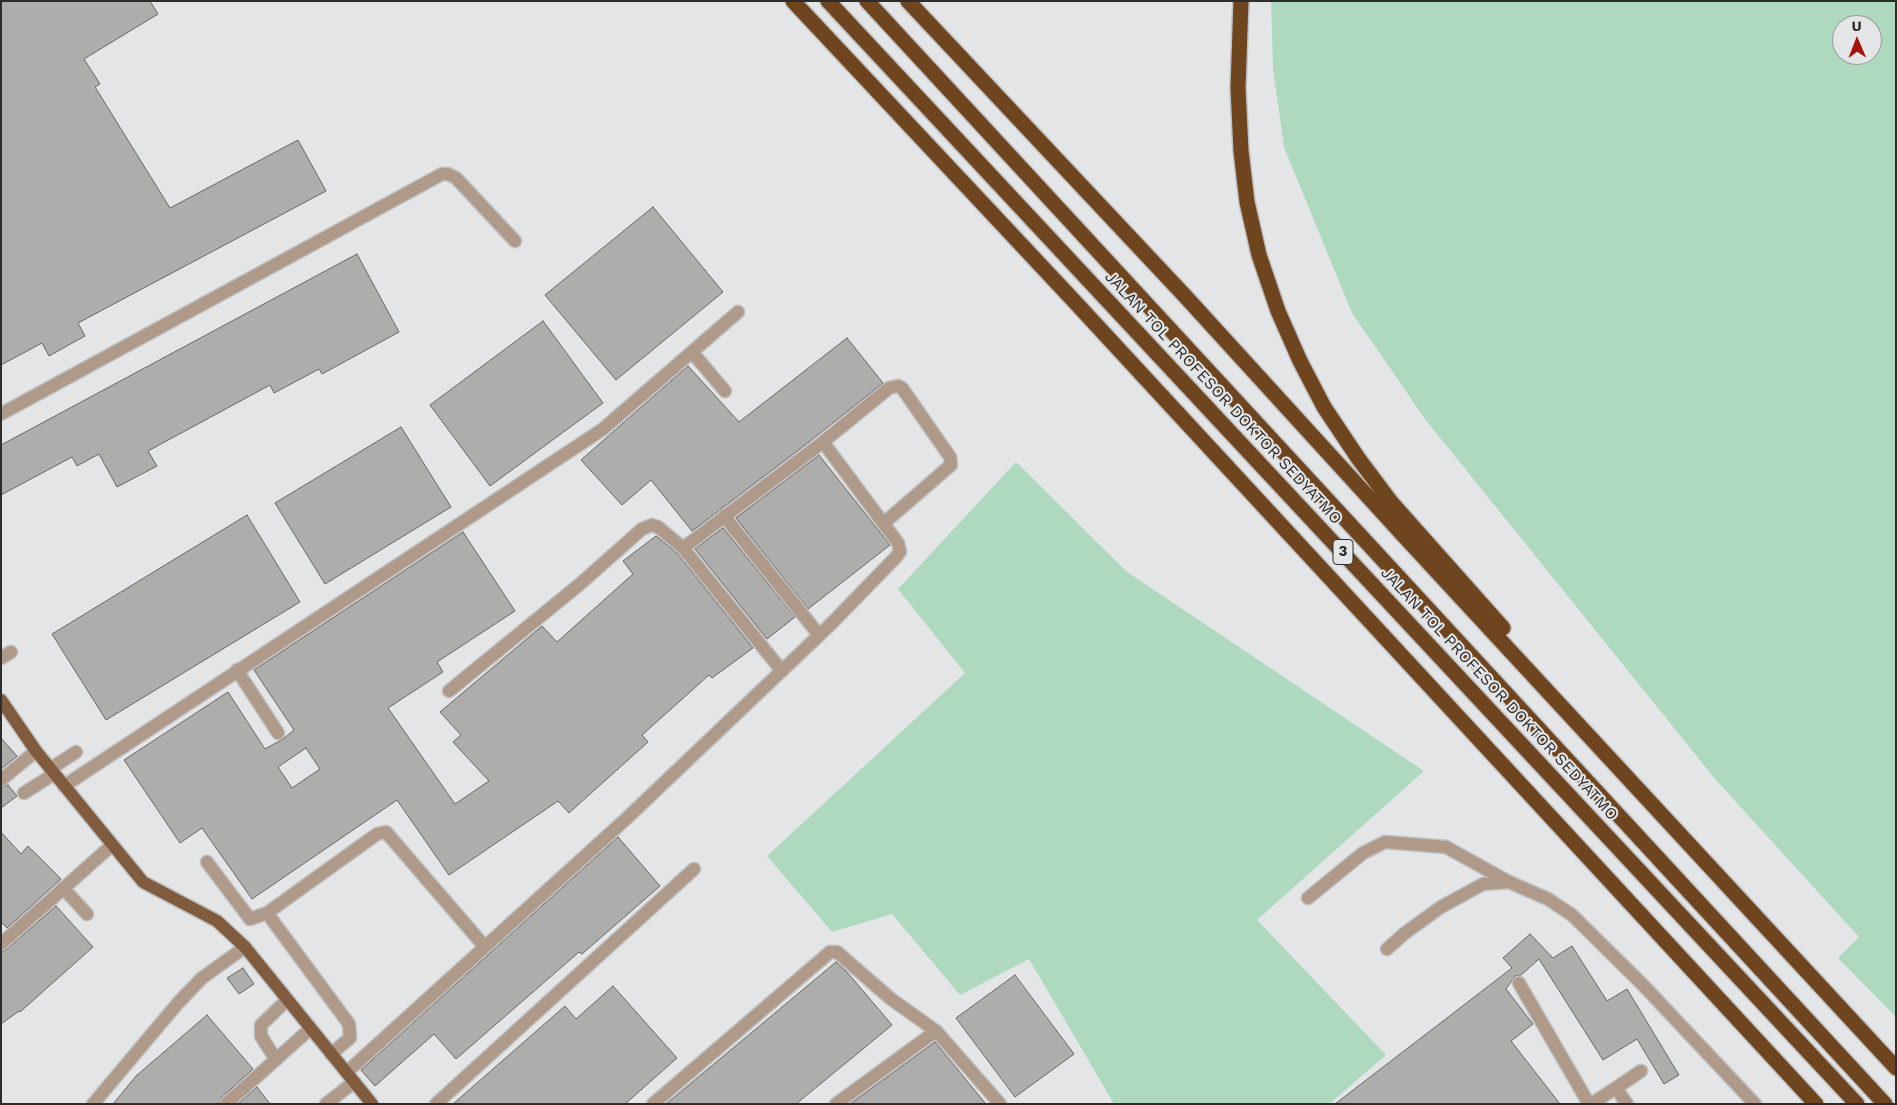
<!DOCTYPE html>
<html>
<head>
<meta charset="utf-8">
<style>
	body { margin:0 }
	#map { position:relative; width:1897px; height:1105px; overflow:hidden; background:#e4e5e6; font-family:"Work Sans",sans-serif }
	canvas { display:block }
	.frame { position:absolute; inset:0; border:2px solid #2d2d2d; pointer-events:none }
	.north { position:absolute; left:1832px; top:15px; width:50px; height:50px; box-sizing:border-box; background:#e4e5e6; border:1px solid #9b9b9c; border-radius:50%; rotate:359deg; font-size:14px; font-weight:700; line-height:20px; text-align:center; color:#2d2d2d }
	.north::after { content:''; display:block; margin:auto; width:18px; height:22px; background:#a6110a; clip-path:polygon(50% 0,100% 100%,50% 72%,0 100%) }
</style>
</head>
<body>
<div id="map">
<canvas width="1897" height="1105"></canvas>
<div class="frame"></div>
<div class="north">U</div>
</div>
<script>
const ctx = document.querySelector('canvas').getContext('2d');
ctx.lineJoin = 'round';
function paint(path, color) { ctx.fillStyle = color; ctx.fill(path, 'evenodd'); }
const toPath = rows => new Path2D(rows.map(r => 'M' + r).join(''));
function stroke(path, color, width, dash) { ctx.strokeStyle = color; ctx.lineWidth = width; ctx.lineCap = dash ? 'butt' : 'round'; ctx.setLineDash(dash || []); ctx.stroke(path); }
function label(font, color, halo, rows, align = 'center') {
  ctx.font = font + ' "Work Sans",sans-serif'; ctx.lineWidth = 4; ctx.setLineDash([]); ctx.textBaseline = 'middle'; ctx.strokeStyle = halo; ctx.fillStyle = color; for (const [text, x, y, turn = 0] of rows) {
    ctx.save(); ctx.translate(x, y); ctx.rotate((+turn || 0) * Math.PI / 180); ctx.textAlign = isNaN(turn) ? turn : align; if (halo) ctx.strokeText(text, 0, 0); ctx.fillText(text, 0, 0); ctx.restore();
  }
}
const green = toPath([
	[1271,1,1896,1,1896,1017,1838,958,1859,937,1716,780,1425,419,1352,313,1284,147,1273,69],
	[1842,25,1872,25,1872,55,1842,55],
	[1016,462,1127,572,1424,771,1257,920,1386,1055,1329,1104,1114,1104,1029,959,960,995,892,914,832,932,767,856,965,673,898,589]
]);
const building = toPath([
	[1,1,150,1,158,14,84,59,100,84,95,87,170,208,298,140,326,191,78,323,85,336,49,356,42,343,1,365,1,1],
	[653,207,723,292,616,380,545,295,653,207],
	[357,254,399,332,322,374,319,369,274,393,270,385,148,451,157,466,117,487,99,454,77,466,72,457,1,495,1,445,357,254],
	[543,321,603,403,490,486,430,405,543,321],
	[847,338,883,383,809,442,692,531,651,480,622,505,581,460,688,366,739,422,847,338],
	[401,427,451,507,325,584,275,503,401,427],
	[819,455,890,545,808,609,736,518,819,455],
	[247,515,300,602,106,720,52,634,247,515],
	[723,528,795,617,767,639,695,549,723,528],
	[463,532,515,611,437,662,443,672,388,708,455,804,489,781,453,742,461,735,440,712,542,626,557,642,633,574,623,561,656,536,677,553,753,648,712,678,709,675,642,735,648,742,569,813,558,801,449,875,397,800,252,899,202,828,180,843,124,760,228,692,265,749,283,739,294,730,254,670,463,532],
	[306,748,320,769,292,788,278,767,306,748],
	[1,738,17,756,1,769,1,738],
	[8,785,17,796,1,808,1,788,8,785],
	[1,832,21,854,28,846,61,879,7,928,1,922,1,832],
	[618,837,660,886,582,954,579,952,456,1059,434,1034,375,1086,361,1070,618,837],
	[56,906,93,947,20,1012,19,1011,1,1024,1,952,6,950,56,906],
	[1530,934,1553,958,1572,946,1607,1001,1627,989,1679,1075,1664,1084,1637,1039,1603,1060,1539,959,1521,975,1515,976,1506,989,1533,1024,1511,1041,1560,1104,1335,1104,1512,968,1503,958,1530,934],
	[836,962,847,972,892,1025,796,1104,666,1104,836,962],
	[243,968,254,984,239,994,227,978,243,968],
	[1015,975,1074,1054,1015,1097,956,1018,1015,975],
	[613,986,677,1058,625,1104,453,1104,565,1006,576,1019,613,986],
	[207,1015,253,1069,221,1098,218,1104,113,1104,136,1076,207,1015],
	[935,1042,986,1104,850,1104,935,1042],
	[257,1087,270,1104,238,1104,257,1087]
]);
const minor = toPath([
	[692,352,725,391],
	[1,414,442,174,448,174,456,178,515,241],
	[724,516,819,635],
	[683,548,782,671],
	[1,658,11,652],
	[237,670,278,733],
	[449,691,580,584,642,529,652,525,658,527,683,548,823,442],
	[50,769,76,752],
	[1,780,36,751],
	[64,786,603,429,738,312],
	[24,793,54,774],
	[207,862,250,919,267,913,377,834,386,832,485,947],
	[63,888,87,914],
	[1308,898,1363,853,1385,842,1446,847,1509,882],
	[267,913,349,1024,350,1038,331,1054],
	[1,944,111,846],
	[1387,949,1405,933,1441,907,1483,884,1509,882,1548,899,1572,915,1643,985,1755,1104],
	[1519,983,1589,1104],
	[276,1060,261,1036,261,1025,287,1000],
	[347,1072,627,818,832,623,897,556,900,552,898,543,823,442,889,388,898,386,902,388,950,457,951,465,884,523],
	[1616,1088,1641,1071],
	[93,1104,178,1003,202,978,245,947],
	[226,1104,310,1029],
	[326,1104,354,1082],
	[436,1104,694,869],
	[653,1104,830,952,837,952,891,999,936,1031,1000,1104],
	[836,1104,936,1031],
	[1591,1104,1616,1088,1627,1104]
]);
const major = toPath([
	[1,700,36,751,143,882,217,921,245,947,372,1104]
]);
const highway = toPath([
	[793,1,1075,302,1816,1104],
	[828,1,1857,1104],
	[867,1,1885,1104],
	[908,1,1185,296,1403,535,1896,1068],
	[1241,1,1238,88,1241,151,1247,202,1259,255,1278,311,1300,361,1324,407,1358,458,1391,502,1503,628]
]);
const shields = [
	[1343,552,20]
];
const shieldNames = [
	["3",1343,552]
];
const streetNames = [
	["JALAN TOL PROFESOR DOKTOR SEDYATMO",1223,398,47],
	["JALAN TOL PROFESOR DOKTOR SEDYATMO",1499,694,47]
];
paint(green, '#aed9be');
paint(building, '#adadac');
stroke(building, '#676665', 1);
stroke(minor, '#bfc0c1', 15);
stroke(major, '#bfc0c1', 15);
stroke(highway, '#bfc0c1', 18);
stroke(minor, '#af9a89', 12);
stroke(major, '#805b3d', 12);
stroke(highway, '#6f4520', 15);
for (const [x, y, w] of shields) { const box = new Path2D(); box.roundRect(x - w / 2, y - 12.5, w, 25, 4); ctx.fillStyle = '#e4e5e6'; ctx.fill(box); stroke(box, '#2d2d2d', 1); }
label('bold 15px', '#2d2d2d', null, shieldNames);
label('16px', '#2d2d2d', '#e4e5e6', streetNames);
</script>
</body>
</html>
